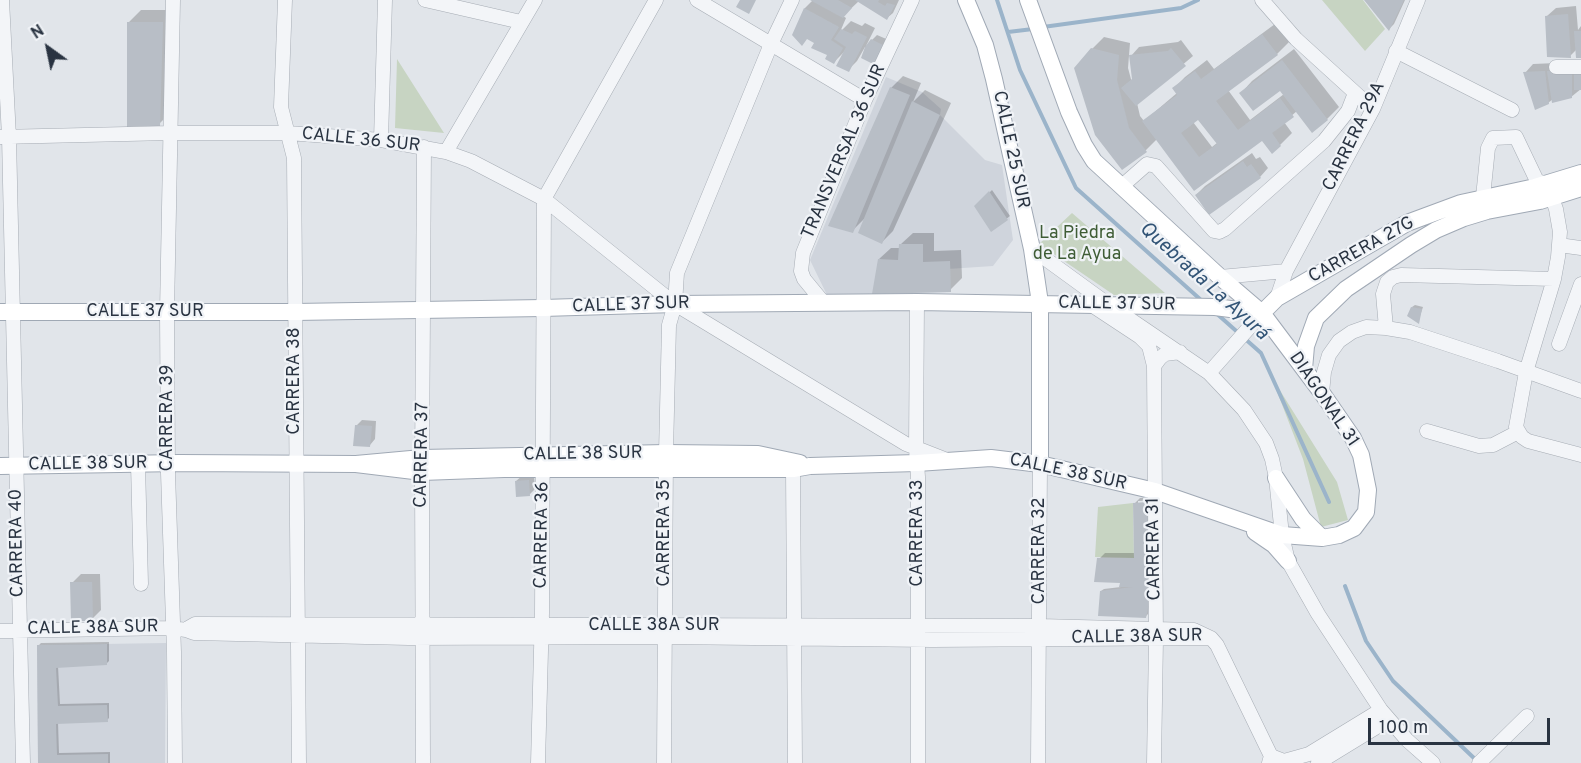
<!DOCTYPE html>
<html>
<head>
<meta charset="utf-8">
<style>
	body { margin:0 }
	#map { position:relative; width:1581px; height:763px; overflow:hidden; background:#e1e5ea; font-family:Overpass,sans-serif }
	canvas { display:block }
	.north { position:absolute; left:18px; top:18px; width:60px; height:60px; -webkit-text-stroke:4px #f0f3f7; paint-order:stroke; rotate:327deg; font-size:16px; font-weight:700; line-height:24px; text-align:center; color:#293341 }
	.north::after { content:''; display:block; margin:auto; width:21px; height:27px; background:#293341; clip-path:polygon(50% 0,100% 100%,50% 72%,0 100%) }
	.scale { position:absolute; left:1368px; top:718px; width:182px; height:27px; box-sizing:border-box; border:3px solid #293341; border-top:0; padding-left:8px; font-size:18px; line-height:21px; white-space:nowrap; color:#293341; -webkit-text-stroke:4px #f0f3f7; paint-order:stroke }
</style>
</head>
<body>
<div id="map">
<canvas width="1581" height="763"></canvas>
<div class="north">N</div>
<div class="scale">100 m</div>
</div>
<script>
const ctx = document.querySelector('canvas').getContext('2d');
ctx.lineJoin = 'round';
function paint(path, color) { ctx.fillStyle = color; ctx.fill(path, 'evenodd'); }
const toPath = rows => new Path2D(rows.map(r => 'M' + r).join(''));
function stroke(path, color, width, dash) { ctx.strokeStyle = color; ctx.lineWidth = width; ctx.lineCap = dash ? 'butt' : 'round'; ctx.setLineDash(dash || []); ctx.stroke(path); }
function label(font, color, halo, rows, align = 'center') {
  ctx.font = font + ' Overpass,sans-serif'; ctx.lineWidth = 4.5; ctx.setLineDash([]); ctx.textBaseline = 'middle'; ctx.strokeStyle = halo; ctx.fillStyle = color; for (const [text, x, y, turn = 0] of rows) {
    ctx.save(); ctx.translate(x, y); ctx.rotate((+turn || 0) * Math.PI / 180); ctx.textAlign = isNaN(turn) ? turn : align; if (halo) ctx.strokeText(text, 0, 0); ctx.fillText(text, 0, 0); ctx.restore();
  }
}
const built = toPath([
	[886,77,922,92,941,109,940,115,985,160,1002,165,1013,240,993,266,948,269,951,292,827,295,810,260],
	[166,643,165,763,38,763,37,645]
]);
const green = toPath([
	[1322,0,1363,0,1385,29,1365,51],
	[397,59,444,133,395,128],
	[1072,213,1165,293,1114,295,1039,244],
	[1271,376,1337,482,1348,520,1321,527,1303,459],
	[1133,503,1134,558,1095,557,1098,507]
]);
const shadow = toPath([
	[813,0,899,0,893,13,887,18,859,1,843,16,846,18,840,32,851,21,862,26,865,23,875,28,866,46,877,35,891,41,880,58,865,47,857,61,848,70,844,52,834,62,816,43,808,38,794,35,805,8],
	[1366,0,1405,0,1394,24,1389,29],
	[1576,6,1578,30,1581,26,1581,56,1577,49,1570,56,1547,16,1556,8],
	[141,10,174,10,171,112,159,124,129,22],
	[1275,24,1289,42,1277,54,1228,90,1250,120,1284,94,1280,89,1241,93,1252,81,1294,49,1339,107,1327,119,1312,131,1297,111,1284,122,1292,133,1280,145,1272,151,1263,139,1195,189,1157,139,1146,150,1122,168,1092,49,1104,37,1130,43,1128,68,1132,83,1134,83,1131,56,1139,47,1178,42,1181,40,1193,56,1137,103,1140,116,1144,121,1177,93,1174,88,1185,77,1207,60,1214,69],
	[1198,118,1217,143,1212,147,1193,122],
	[1580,62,1581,89,1571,97,1553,99,1548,103,1525,73,1533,64],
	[903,76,921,83,913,102,925,90,951,103,893,231,882,242,865,218,852,231,891,88],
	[1252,153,1256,159,1260,157,1268,168,1260,177,1196,195,1205,186],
	[992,190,1010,216,992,230,976,206],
	[913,233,934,233,934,251,961,250,962,278,950,290,879,259,891,248,901,248,901,244],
	[1415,305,1423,307,1418,322,1412,307],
	[362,420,376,421,375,439,370,445,356,426],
	[534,475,535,489,529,495,516,481,522,476],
	[1153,497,1153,500,1138,501,1138,504,1153,503,1151,594,1148,614,1146,616,1101,591,1104,589,1121,587,1121,582,1099,559,1105,553,1136,553,1134,504,1140,498],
	[81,574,100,574,101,610,92,619,72,583],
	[109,642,109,661,107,663,58,666,60,704,109,703,109,718,107,720,58,722,59,753,110,752,110,763,39,763,38,646,41,643]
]);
const stream = toPath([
	[997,0,1020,70,1076,188,1201,300],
	[1043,27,1181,8,1198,0],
	[1008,32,1033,29],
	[1216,313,1261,353,1329,502],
	[1345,586,1366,641,1393,681,1476,760]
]);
const building = toPath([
	[740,0,756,0,749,14,736,7],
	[810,0,838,0,852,8,843,18],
	[855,0,879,0,878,2,885,6,887,3,895,5,887,20],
	[1364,0,1404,0,1389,31],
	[804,8,839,27,831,40,843,48,834,64,825,59,827,55,811,48,814,43,807,39,802,46,792,35],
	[1568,14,1571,58,1547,57,1545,16],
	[127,22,163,22,160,126,127,127],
	[841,29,852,34,855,31,867,37,849,72,836,66,846,47,834,39],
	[1574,31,1581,31,1581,58,1576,58],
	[1262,34,1278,55,1216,101,1238,130,1280,98,1294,117,1272,133,1281,146,1272,154,1262,141,1194,191,1142,121,1177,95,1172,88,1195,71,1201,79],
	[1198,120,1217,144,1199,157,1181,133],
	[871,39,887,47,875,65,861,58,865,47],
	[1091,48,1119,55,1117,80,1129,128,1147,152,1122,170,1095,135,1074,68],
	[1171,48,1186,66,1136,106,1121,88,1132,79,1129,55,1168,51],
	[1282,60,1328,120,1312,133,1280,91,1253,111,1239,93],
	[1572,70,1572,98,1552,103,1547,71],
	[1545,71,1549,104,1535,110,1523,72],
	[1574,71,1581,71,1581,90,1574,90],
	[890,87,910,95,853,233,828,226],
	[912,101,940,115,882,244,858,233],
	[1243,161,1247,167,1251,164,1261,178,1209,215,1195,195],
	[989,191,1008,220,991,232,974,206],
	[899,244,923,244,923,262,950,261,951,292,872,294,878,259,898,260],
	[1411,307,1422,309,1419,324,1407,316],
	[355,425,372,426,370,447,353,446],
	[529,480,530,496,516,497,515,481],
	[1148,502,1150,598,1146,618,1098,616,1100,591,1133,587,1119,587,1120,583,1094,582,1097,558,1134,558,1133,503],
	[70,582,92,582,93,621,71,621],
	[107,644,107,665,56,668,58,706,107,705,108,722,56,724,57,755,108,754,108,763,38,763,37,645]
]);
const minor = toPath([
	[2,0,9,137,23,763],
	[173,0,167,312,168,473,174,652,175,763],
	[285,0,281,107,294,158,299,763],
	[425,0,521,22],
	[697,0,865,100],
	[1262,0,1296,39,1373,109],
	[1396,51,1512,110],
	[1556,67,1581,67],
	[0,137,169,133,288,133,381,140,446,152,471,161,544,199,675,304,906,444,947,460],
	[381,140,385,0],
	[446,152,535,0],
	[1122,186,1147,164,1156,166,1214,231,1219,232,1225,229,1324,141,1348,111,1355,93],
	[1483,197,1488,148,1493,138,1516,137,1537,181,1547,184,1556,209,1560,232,1558,257,1554,279,1526,372,1516,427,1522,437,1528,441,1581,455],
	[1559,245,1581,248],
	[1032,249,1109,305,1209,373,1244,410,1266,443,1272,459,1276,478,1282,535,1288,561,1318,614,1381,710,1407,740,1433,763],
	[1220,277,1286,271],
	[1277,298,1286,271,1373,109,1418,0],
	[823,302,804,279,801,271,803,253,865,100,912,0],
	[917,302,916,449,918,477,918,763],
	[1090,304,1140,337,1149,346,1154,366],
	[1386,328,1383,294,1387,282,1393,277,1401,275,1554,279],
	[1559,344,1581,284],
	[1209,373,1262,313],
	[1322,393,1324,372,1329,355,1339,341,1352,332,1366,327,1386,328,1410,332,1498,361,1581,391],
	[1427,431,1479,446,1493,445,1518,432],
	[138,464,141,584],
	[793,469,795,763],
	[188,628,195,624,1040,626,1194,630,1211,638,1217,645,1271,756,1269,763],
	[0,631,172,628,186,630,194,633,409,638,664,637,932,640,1211,638],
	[1271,756,1284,761,1309,754,1381,710],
	[423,763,422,472,424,147],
	[538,763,542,613,544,199,656,0],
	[664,763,666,453,669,325,675,304,677,273,771,44,792,0],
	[1038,763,1040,464],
	[1154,763,1156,639,1154,366,1160,358,1165,354,1180,352],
	[1318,763,1388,720],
	[1479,763,1527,716]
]);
const major = toPath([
	[966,0,985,45,994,79,1032,249,1040,303,1040,464],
	[0,312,295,312,543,308,675,304,917,302,1215,307,1261,313],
	[1262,313,1277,298,1407,223,1461,203,1535,187,1581,173],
	[1304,369,1306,346,1316,318,1346,289,1411,245,1436,230,1464,218,1487,211,1540,201,1581,188],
	[356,464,422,472,504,469,793,469,810,466,917,463,991,458,1040,464,1155,491,1282,535,1322,538,1339,535,1354,528,1366,512,1368,490,1361,455,1353,438,1322,393,1262,313,1220,277,1094,161,1084,145,1069,112,1028,0],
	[0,466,179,463,356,464,422,458,666,453,758,454,800,463],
	[1276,478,1303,519,1322,538],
	[1255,532,1274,545,1288,561]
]);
const streetNames = [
	["CARRERA 29A",1355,137,-64],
	["CALLE 36 SUR",361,141,6],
	["CALLE 25 SUR",1010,150,78],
	["TRANSVERSAL 36 SUR",845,152,-67],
	["CARRERA 27G",1362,251,-29],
	["CALLE 37 SUR",1117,305,1],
	["CALLE 37 SUR",631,306,-2],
	["CALLE 37 SUR",145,312],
	["CARRERA 38",295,381,-90],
	["DIAGONAL 31",1323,400,56],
	["CARRERA 39",168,418,-90],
	["CARRERA 37",423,455,-89],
	["CALLE 38 SUR",583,455,-1],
	["CALLE 38 SUR",88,465,-1],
	["CALLE 38 SUR",1068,473,12],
	["CARRERA 35",665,533,-90],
	["CARRERA 33",918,533,-90],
	["CARRERA 36",543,535,-89],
	["CARRERA 40",18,543,-91],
	["CARRERA 31",1155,549,-91],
	["CARRERA 32",1040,551,-90],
	["CALLE 38A SUR",654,626],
	["CALLE 38A SUR",93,629,-1],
	["CALLE 38A SUR",1137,638,-1]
];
const parkNames = [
	["La Piedra",1077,234],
	["de La Ayua",1077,255]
];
const waterNames = [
	["Quebrada La Ayurá",1203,282,42]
];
paint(built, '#cfd4dc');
paint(green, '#c7d4c2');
paint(shadow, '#0003');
stroke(stream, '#9bb4ca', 4);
paint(building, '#b8bec6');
stroke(minor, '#a6acb4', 15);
stroke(major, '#a0a9b5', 18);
stroke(minor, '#f3f5f8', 14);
stroke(major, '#fff', 16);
label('18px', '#293341', '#f0f3f7', streetNames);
label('18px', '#3f5d36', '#f0f3f7', parkNames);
label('italic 20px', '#325476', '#f0f3f7', waterNames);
</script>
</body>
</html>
